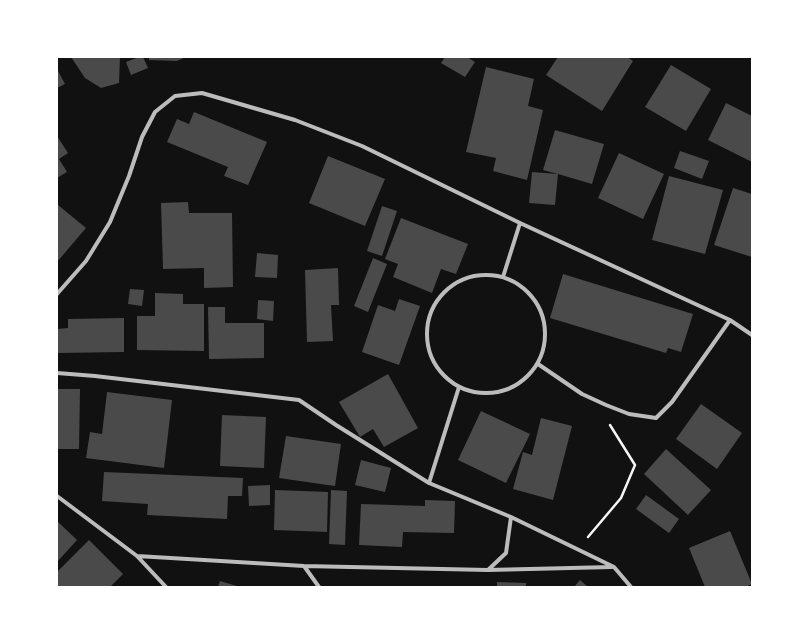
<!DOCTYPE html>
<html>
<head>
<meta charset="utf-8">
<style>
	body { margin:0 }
	#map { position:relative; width:809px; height:644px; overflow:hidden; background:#111; font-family:"Source Sans 3",sans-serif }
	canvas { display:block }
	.frame { position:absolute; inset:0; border:58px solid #fff; pointer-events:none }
</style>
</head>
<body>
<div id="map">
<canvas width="809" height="644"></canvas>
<div class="frame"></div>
</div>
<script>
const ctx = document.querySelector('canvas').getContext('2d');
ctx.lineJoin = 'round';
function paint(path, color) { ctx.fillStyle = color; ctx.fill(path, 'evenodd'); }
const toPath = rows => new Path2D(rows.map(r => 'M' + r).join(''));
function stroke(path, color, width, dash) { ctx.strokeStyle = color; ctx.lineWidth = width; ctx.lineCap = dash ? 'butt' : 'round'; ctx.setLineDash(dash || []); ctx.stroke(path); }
const building = toPath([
	[71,57,120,57,119,83,101,88,85,78],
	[139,57,143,57,148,68,131,75,126,62],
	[149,57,186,57,177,61,149,60],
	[445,57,467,57,475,62,465,77,441,63],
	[558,57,627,57,633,61,602,111,546,75],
	[671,65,711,89,686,131,645,107],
	[486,67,534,79,528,106,543,110,527,180,493,171,496,158,466,152],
	[57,69,65,84,57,88],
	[726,103,752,116,752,162,708,140],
	[194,112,267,142,248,185,224,176,228,167,167,142,177,119,189,124],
	[555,130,604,144,592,184,558,174,555,205,529,203,532,172,558,174,543,170],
	[57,136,68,153,59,159,67,172,57,178],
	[680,151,709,161,702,179,674,168],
	[619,153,664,174,643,219,598,198],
	[328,156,385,179,365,226,309,203],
	[669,176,723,190,705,254,652,240],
	[733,188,752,194,752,257,714,245],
	[188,202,189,213,232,213,233,287,204,288,204,268,163,269,161,203],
	[58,205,86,228,57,262,57,207],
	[382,206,397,211,382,256,367,251],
	[401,218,468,244,456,274,441,269,432,293,393,277,398,264,385,259],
	[257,253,278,255,277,278,255,277],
	[373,258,387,264,368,312,354,306],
	[338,268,339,305,331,305,333,341,307,342,305,270],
	[563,274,693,314,681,352,668,348,666,353,550,318],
	[130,289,144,290,142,306,128,304],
	[155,293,183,294,183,304,204,304,204,351,137,350,137,316,155,316],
	[399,299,420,306,399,365,362,352,378,305,395,311],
	[258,300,274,301,273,321,257,319],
	[208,307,225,307,225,323,264,323,264,358,209,359],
	[124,318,124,352,57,353,57,329,68,328,68,319],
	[388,374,418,428,384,447,373,429,360,437,339,402],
	[57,389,80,389,79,449,57,449],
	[107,392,172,400,164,468,86,458,90,432,102,434],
	[701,404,742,433,717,469,676,439],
	[481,411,530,434,506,483,458,460],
	[222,415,266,417,264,468,220,466],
	[541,418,572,426,553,500,513,489,523,452,532,455],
	[286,436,341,444,335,486,279,478],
	[666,449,711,490,688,515,644,474],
	[361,460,391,468,385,492,355,485],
	[104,472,243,478,242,496,228,496,227,519,147,515,148,504,102,501],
	[270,485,270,505,249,506,248,486],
	[275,490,328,492,327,532,274,530],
	[331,490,347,491,345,545,329,544],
	[646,495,679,519,669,533,636,509],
	[425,500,455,501,454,533,403,532,402,547,359,545,361,504,425,506],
	[57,521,77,540,57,562],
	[730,531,752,584,745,587,705,587,689,548],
	[89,540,123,574,110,587,57,587,57,572],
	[580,580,588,587,574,587],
	[220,581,240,587,218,587],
	[497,582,526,583,526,587,497,587]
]);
const path = toPath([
	[588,537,621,498,635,465,610,425]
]);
const minor = toPath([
	'427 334a59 59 0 1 1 118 0a59 59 0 1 1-118 0Z',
	[503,277,520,223],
	[57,294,86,261,110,222,129,176,142,137,155,112,175,96,202,93,295,120,362,146,520,223,730,320,752,335],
	[538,364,582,394,606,405,629,414,656,418,672,402,730,320],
	[57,373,95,376,299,400,336,425,429,483,511,517,614,567,631,587],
	[429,483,459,387],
	[57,496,137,556,166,587],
	[137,556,304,566,488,570,612,567],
	[304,566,319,587],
	[488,570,506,553,511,517]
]);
paint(building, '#4a4a4a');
stroke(path, '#f5f5f5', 2.5);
stroke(minor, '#bcbcbc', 4);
</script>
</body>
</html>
